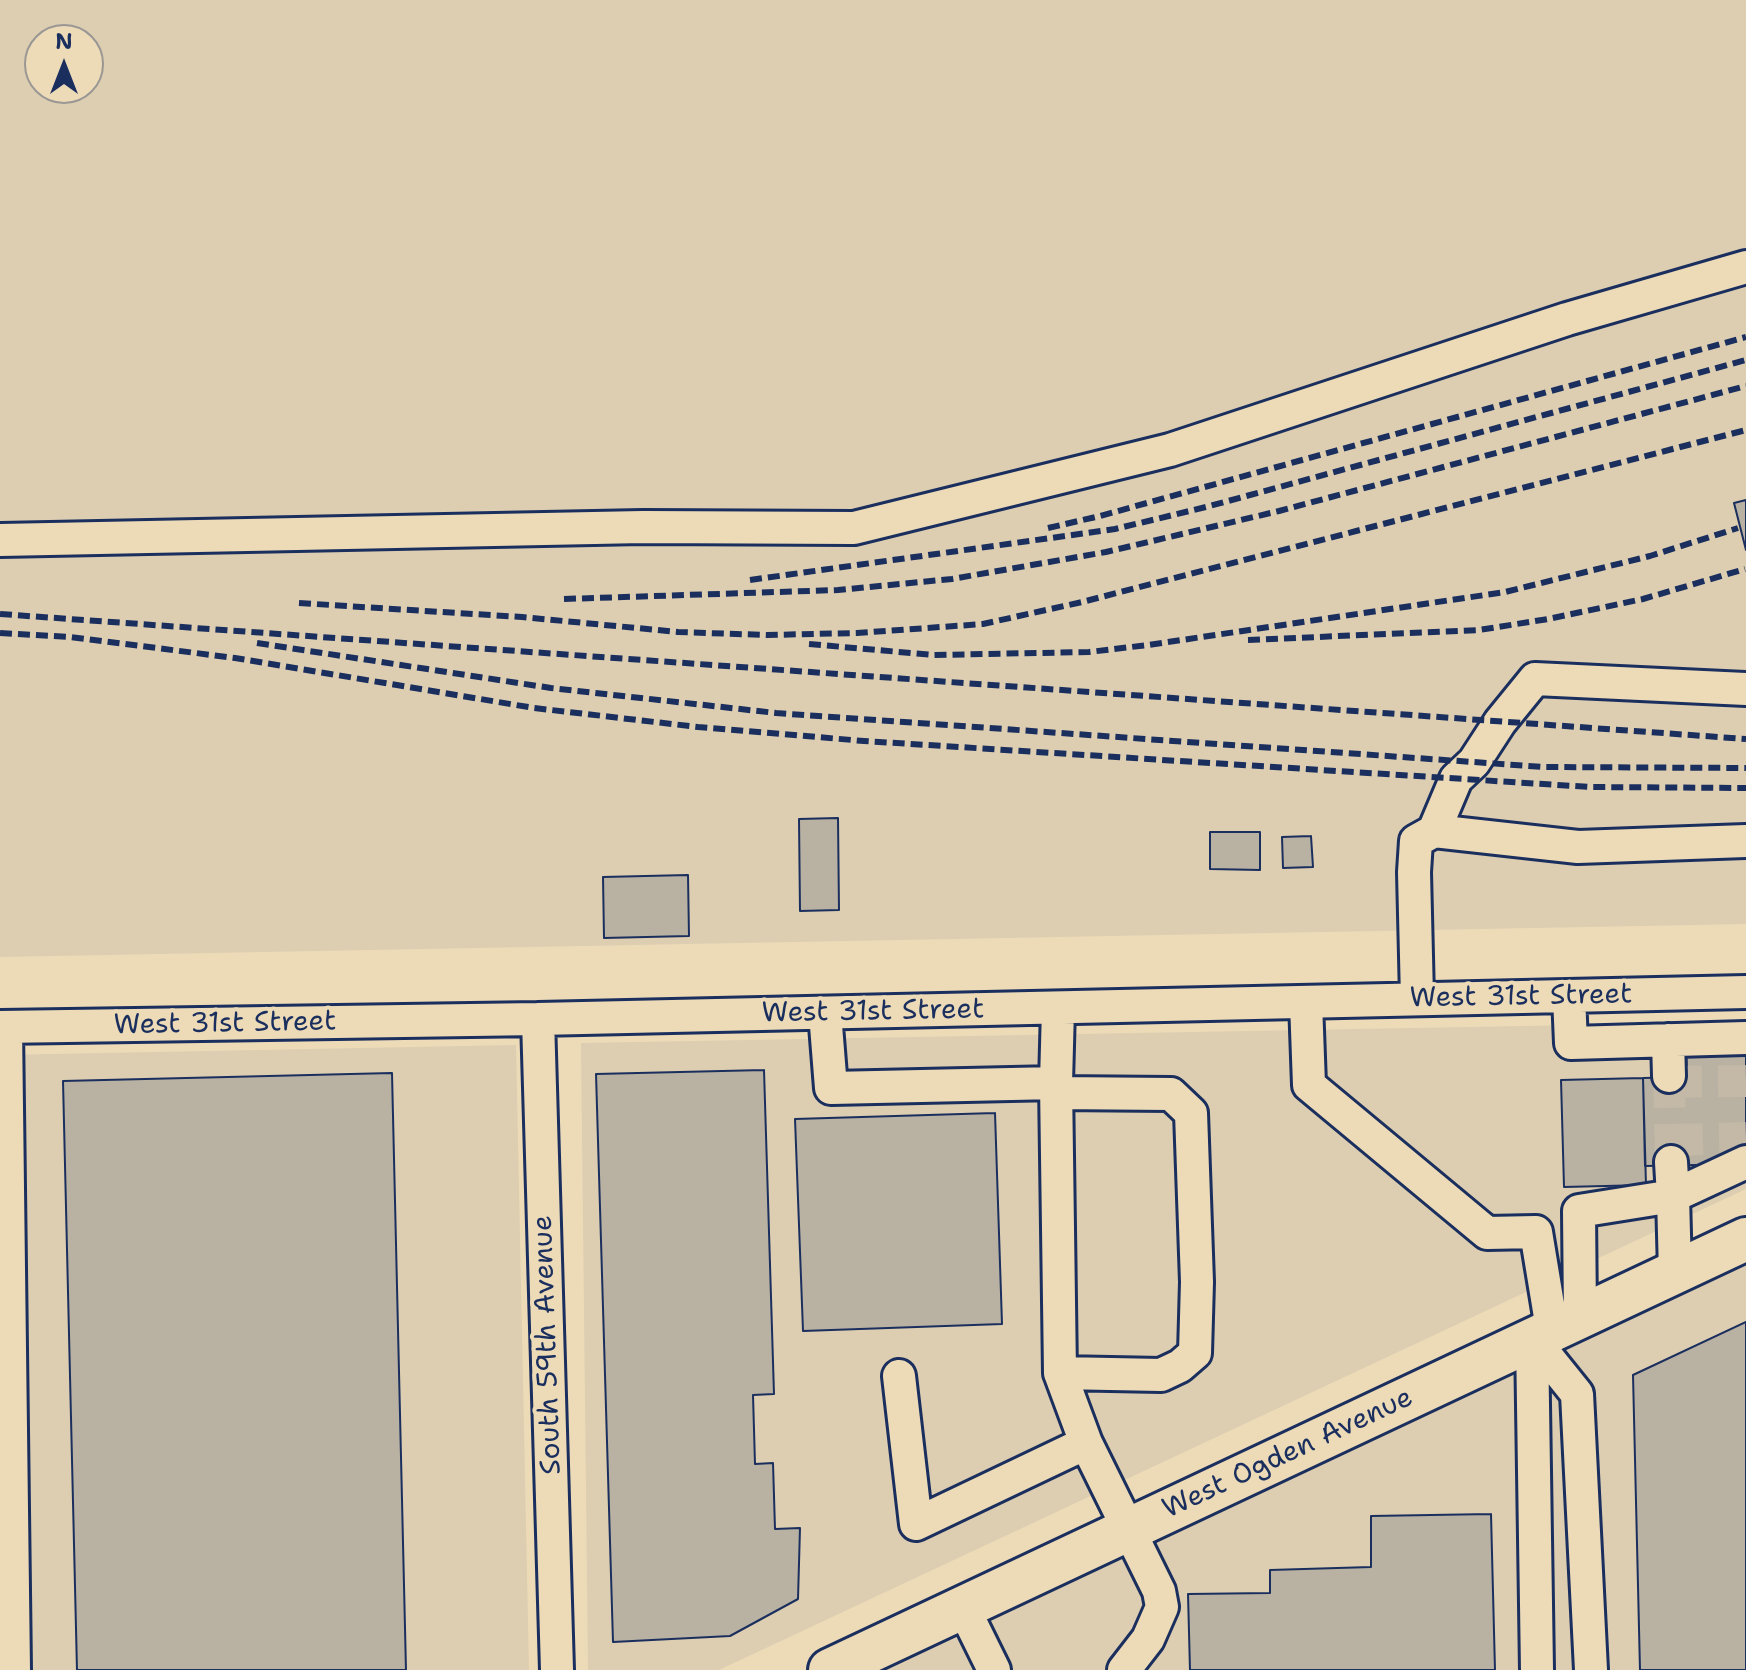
<!DOCTYPE html>
<html>
<head>
<meta charset="utf-8">
<style>
	body { margin:0 }
	#map { position:relative; width:1746px; height:1670px; overflow:hidden; background:#eddbb8; font-family:"Shantell Sans",sans-serif }
	canvas { display:block }
	.north { position:absolute; left:24px; top:24px; width:80px; height:80px; box-sizing:border-box; background:#eddbb8; border:2px solid #999694; border-radius:50%; rotate:0deg; font-size:22px; font-weight:700; line-height:32px; text-align:center; color:#1b2f5e }
	.north::after { content:''; display:block; margin:auto; width:28px; height:36px; background:#1b2f5e; clip-path:polygon(50% 0,100% 100%,50% 72%,0 100%) }
</style>
</head>
<body>
<div id="map">
<canvas width="1746" height="1670"></canvas>
<div class="north">N</div>
</div>
<script>
const ctx = document.querySelector('canvas').getContext('2d');
ctx.lineJoin = 'round';
function paint(path, color) { ctx.fillStyle = color; ctx.fill(path, 'evenodd'); }
const toPath = rows => new Path2D(rows.map(r => 'M' + r).join(''));
function stroke(path, color, width, dash) { ctx.strokeStyle = color; ctx.lineWidth = width; ctx.lineCap = dash ? 'butt' : 'round'; ctx.setLineDash(dash || []); ctx.stroke(path); }
function label(font, color, halo, rows, align = 'center') {
  ctx.font = font + ' "Shantell Sans",sans-serif'; ctx.lineWidth = 8; ctx.setLineDash([]); ctx.textBaseline = 'middle'; ctx.strokeStyle = halo; ctx.fillStyle = color; for (const [text, x, y, turn = 0] of rows) {
    ctx.save(); ctx.translate(x, y); ctx.rotate((+turn || 0) * Math.PI / 180); ctx.textAlign = isNaN(turn) ? turn : align; if (halo) ctx.strokeText(text, 0, 0); ctx.fillText(text, 0, 0); ctx.restore();
  }
}
const built = toPath([
	[0,0,1746,0,1746,924,0,957],
	[40,40,88,40,88,88,40,88],
	[1746,1022,1746,1189,719,1670,588,1670,581,1043],
	[516,1045,529,1670,0,1670,0,1055],
	[1746,1248,1746,1670,849,1670]
]);
const building = toPath([
	[1746,500,1746,550,1734,503,1746,500],
	[838,818,839,910,800,911,799,819,838,818],
	[1210,832,1260,832,1260,870,1210,869,1210,832],
	[1311,836,1313,867,1283,868,1282,837,1311,836],
	[688,875,689,936,604,938,603,877,688,875],
	[1746,1046,1746,1164,1645,1166,1643,1078,1687,1077,1686,1047,1746,1046],
	[764,1070,774,1394,753,1395,755,1464,773,1463,775,1529,800,1528,798,1599,730,1636,613,1642,596,1074,764,1070],
	[392,1073,406,1670,77,1670,63,1081,392,1073],
	[1643,1078,1646,1185,1564,1187,1561,1080,1643,1078],
	[995,1113,1002,1324,803,1331,795,1119,995,1113],
	[1746,1322,1746,1670,1640,1670,1633,1375,1746,1322],
	[1491,1514,1495,1670,1190,1670,1188,1594,1270,1593,1270,1570,1371,1567,1371,1516,1491,1514]
]);
const minorTunnel = toPath([
	[1669,1076,1671,1162],
	[1670,1082,1746,1081],
	[1671,1140,1746,1138]
]);
const minor = toPath([
	[0,540,643,527,854,528,1170,450,1567,319,1746,267],
	[1434,831,1456,779,1474,762,1500,722,1535,679,1746,689],
	[1569,996,1571,1043,1746,1038],
	[1417,998,1414,872,1416,841,1434,831,1578,847,1746,841],
	[1306,1002,1309,1085,1487,1233,1536,1232,1552,1329],
	[825,1013,831,1088,1056,1083,1058,1008],
	[538,1019,557,1670],
	[0,1027,538,1019,1746,992],
	[6,1027,14,1670],
	[1668,1040,1669,1076],
	[1056,1083,1060,1373,1086,1443],
	[1056,1093,1171,1094,1191,1113,1197,1282,1195,1353,1180,1366,1161,1375,1060,1373],
	[1671,1162,1673,1196,1746,1162],
	[1580,1316,1579,1211,1673,1196,1675,1272],
	[1532,1338,1577,1394,1591,1670],
	[1532,1338,1537,1670],
	[899,1376,916,1524,1086,1443,1159,1591,1162,1607,1148,1639,1124,1670],
	[963,1607,994,1670]
]);
const major = toPath([
	[830,1670,1746,1239]
]);
const rail = toPath([
	[1048,528,1100,516,1746,337],
	[750,580,1115,529,1206,507,1746,360],
	[564,599,838,590,952,579,1106,552,1279,511,1746,386],
	[299,603,522,617,678,632,767,635,857,633,983,624,1082,602,1746,430],
	[0,614,1746,739],
	[0,633,70,637,235,658,534,708,698,727,864,741,1590,787,1746,788],
	[1248,640,1479,630,1548,619,1643,599,1745,569],
	[257,643,551,688,776,713,1544,767,1746,768],
	[809,644,934,655,1089,652,1148,645,1505,592,1650,556,1738,528]
]);
const streetNames = [
	["West 31st Street",1521,997,-1],
	["West 31st Street",873,1012,-1],
	["West 31st Street",225,1024,-1],
	["South 59th Avenue",548,1345,-92],
	["West Ogden Avenue",1288,1454,-25]
];
paint(built, '#ddceb1');
paint(building, '#b9b1a2');
stroke(building, '#1b2f5e', 2);
stroke(minorTunnel, '#c3b9a6', 32, [32, 16]);
stroke(minor, '#1b2f5e', 38);
stroke(major, '#1b2f5e', 48);
stroke(minor, '#eddbb8', 32);
stroke(major, '#eddbb8', 42);
stroke(rail, '#1b2f5e', 6, [12, 6]);
label('28px', '#1b2f5e', '#eddbb8', streetNames);
</script>
</body>
</html>
